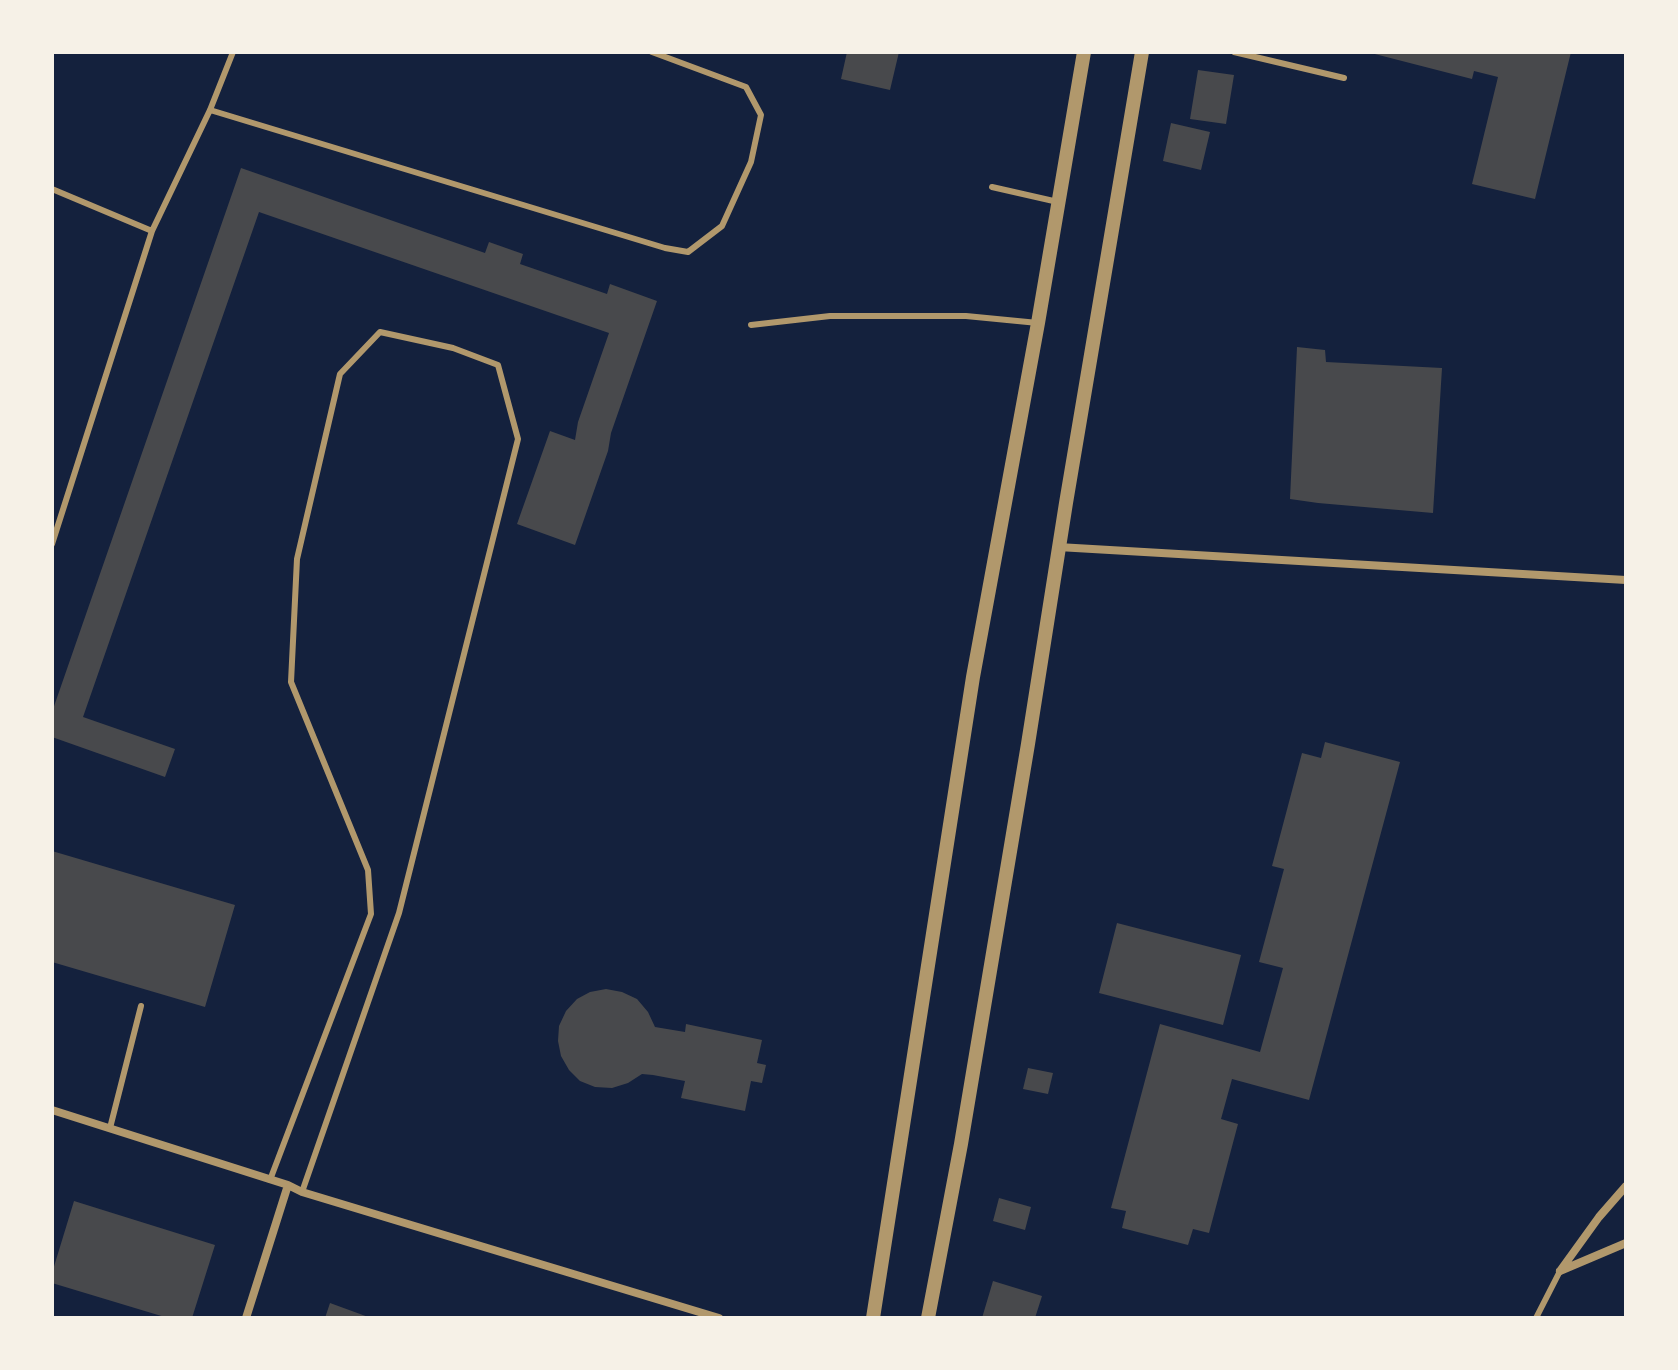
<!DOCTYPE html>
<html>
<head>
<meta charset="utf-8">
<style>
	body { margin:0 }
	#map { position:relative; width:1678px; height:1370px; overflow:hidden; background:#14213d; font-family:Jost,sans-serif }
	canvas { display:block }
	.frame { position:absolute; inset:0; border:54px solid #f6f1e7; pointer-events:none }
</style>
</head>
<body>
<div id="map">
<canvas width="1678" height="1370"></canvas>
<div class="frame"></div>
</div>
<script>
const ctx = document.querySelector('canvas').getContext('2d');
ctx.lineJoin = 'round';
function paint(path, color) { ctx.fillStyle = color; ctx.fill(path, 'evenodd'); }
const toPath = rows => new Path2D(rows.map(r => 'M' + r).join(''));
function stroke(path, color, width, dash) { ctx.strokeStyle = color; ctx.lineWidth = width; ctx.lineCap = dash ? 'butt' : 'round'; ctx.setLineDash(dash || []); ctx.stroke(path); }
const building = toPath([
	[847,52,899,52,890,90,841,79],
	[1367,52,1571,52,1535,199,1472,184,1498,77,1474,71,1472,79],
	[1198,70,1234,75,1226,124,1190,119],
	[1171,123,1210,132,1201,170,1163,161],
	[241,168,485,253,489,242,523,254,520,264,607,294,610,284,657,301,611,433,608,451,575,545,517,524,550,431,575,440,578,422,609,333,259,212,83,717,175,749,165,777,52,737,52,712],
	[1297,347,1325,350,1326,362,1442,368,1433,513,1318,503,1290,499],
	[1325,742,1400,762,1309,1100,1232,1079,1221,1119,1238,1124,1209,1233,1193,1229,1188,1245,1122,1228,1126,1211,1111,1208,1160,1024,1260,1052,1283,968,1259,962,1284,869,1272,866,1302,753,1321,758],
	[52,851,235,905,205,1007,52,962],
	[1117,923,1241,955,1223,1025,1099,993],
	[606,989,622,992,637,999,648,1012,655,1027,685,1032,686,1024,762,1040,757,1063,766,1065,762,1083,751,1081,745,1111,681,1098,685,1081,653,1075,642,1074,628,1083,612,1088,595,1087,580,1081,569,1070,561,1056,558,1041,559,1026,566,1011,577,999,590,992],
	[1028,1068,1053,1073,1048,1094,1023,1089],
	[999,1198,1031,1207,1025,1230,993,1221],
	[74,1201,215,1245,192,1318,168,1318,52,1283,52,1273],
	[993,1281,1042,1296,1035,1318,982,1318],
	[330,1303,371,1318,325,1318]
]);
const service = toPath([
	[1234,52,1344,78],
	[210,110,665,248,688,252,722,226,751,162,761,115,746,87,652,52],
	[992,187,1058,202],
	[52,189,152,231,52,544],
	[152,231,210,110,233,52],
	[751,325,830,316,966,316,1038,323],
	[110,1128,141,1006],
	[270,1180,371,914,368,870,291,682,297,559,340,374,380,332,453,348,498,365,518,439,399,913,302,1192],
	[1536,1318,1560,1271]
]);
const minor = toPath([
	[1058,547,1626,580],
	[52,1110,288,1185,302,1192,719,1318],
	[1560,1271,1599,1217,1626,1186],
	[1560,1271,1626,1243],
	[246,1318,288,1185]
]);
const tertiary = toPath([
	[873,1318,973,677,1038,323,1084,52],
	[928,1318,961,1144,1028,744,1066,503,1142,52]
]);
paint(building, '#48494c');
stroke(service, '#b1986c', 6);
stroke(minor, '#b1986c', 8);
stroke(tertiary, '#b1986c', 14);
</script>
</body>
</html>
